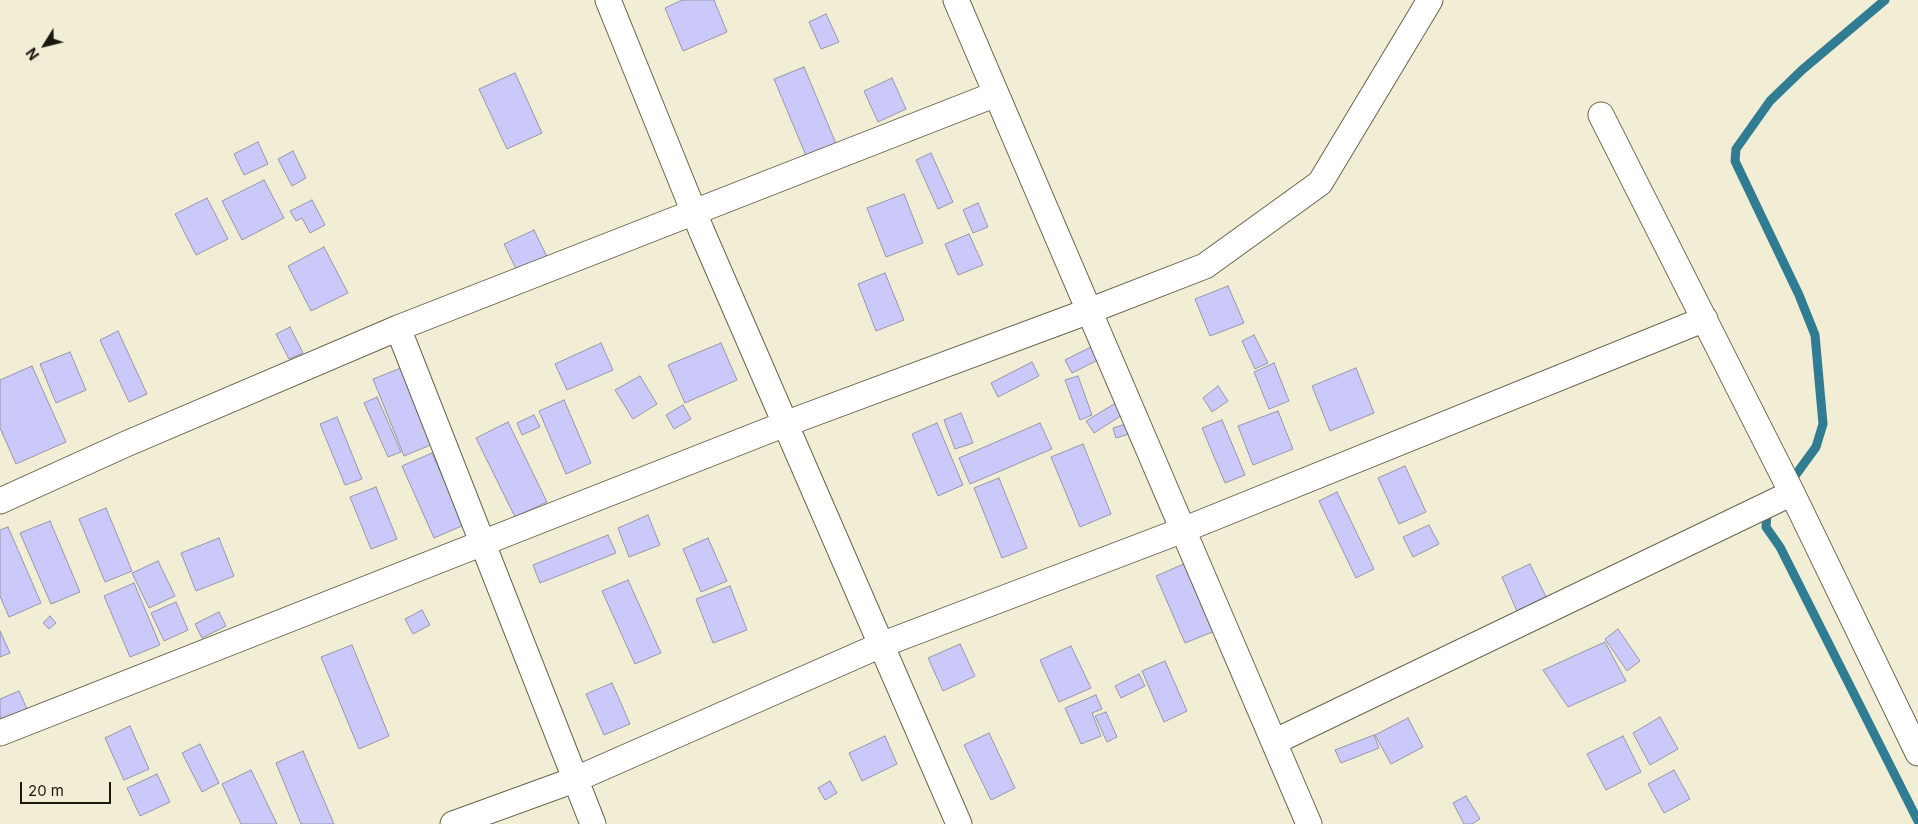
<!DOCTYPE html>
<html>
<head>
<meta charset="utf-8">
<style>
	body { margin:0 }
	#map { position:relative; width:1918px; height:824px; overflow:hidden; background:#f2eed6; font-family:Inter,sans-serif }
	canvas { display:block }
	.north { position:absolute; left:20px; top:20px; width:50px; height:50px; -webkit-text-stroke:4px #f2eed6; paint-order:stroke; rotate:234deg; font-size:14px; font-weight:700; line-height:20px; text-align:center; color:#1a1910 }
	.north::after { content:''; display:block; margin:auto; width:18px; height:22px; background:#1a1910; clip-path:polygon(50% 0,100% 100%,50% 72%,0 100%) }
	.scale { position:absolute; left:20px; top:782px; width:91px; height:22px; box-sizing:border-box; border:2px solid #1a1910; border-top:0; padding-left:6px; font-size:15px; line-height:18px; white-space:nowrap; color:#1a1910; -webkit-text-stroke:4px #f2eed6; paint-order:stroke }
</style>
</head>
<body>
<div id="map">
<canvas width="1918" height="824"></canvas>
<div class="north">N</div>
<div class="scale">20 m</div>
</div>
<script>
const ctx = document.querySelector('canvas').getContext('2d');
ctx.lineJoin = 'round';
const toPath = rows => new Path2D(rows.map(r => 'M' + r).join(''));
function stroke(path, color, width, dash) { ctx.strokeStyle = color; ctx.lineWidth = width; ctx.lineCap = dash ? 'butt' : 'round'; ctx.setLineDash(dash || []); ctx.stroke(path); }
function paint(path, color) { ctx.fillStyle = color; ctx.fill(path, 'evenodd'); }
const stream = toPath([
	[1789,484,1816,447,1823,424,1815,335,1799,295,1735,161,1736,149,1770,101,1802,70,1885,0],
	[1771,508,1767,514,1766,527,1780,547,1918,821]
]);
const building = toPath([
	[682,0,714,0,727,32,683,51,665,8,682,0],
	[826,14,839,42,821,49,809,22,826,14],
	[804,67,837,146,807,158,774,79,804,67],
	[515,73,542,133,507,149,479,89,515,73],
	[892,78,906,109,878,122,864,91,892,78],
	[258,142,268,164,244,175,234,154,258,142],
	[293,151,306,178,292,186,278,159,293,151],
	[931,153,953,202,938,209,916,160,931,153],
	[264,180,284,218,242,240,222,201,264,180],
	[904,194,923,243,886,257,867,208,904,194],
	[207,198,228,239,196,255,175,214,207,198],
	[312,200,325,225,310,233,302,218,296,221,290,211,312,200],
	[978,203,988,227,973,233,963,210,978,203],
	[534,230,548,259,518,273,504,244,534,230],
	[969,234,983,265,958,275,945,244,969,234],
	[324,247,348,293,311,311,288,266,324,247],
	[885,273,904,320,876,331,858,284,885,273],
	[1228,286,1244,323,1210,336,1195,299,1228,286],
	[290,327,303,353,289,359,276,334,290,327],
	[118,331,147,394,129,402,100,340,118,331],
	[1254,335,1268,363,1255,369,1242,341,1254,335],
	[601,343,613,370,567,390,555,364,601,343],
	[721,343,737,380,685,403,668,365,721,343],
	[1097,344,1104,357,1072,373,1065,360,1097,344],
	[70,352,86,390,56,403,40,364,70,352],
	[1032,362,1039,376,998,397,991,383,1032,362],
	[1274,363,1289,401,1269,409,1254,372,1274,363],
	[32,366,66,442,16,464,0,428,0,380,32,366],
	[401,368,433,444,404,456,373,379,401,368],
	[1356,368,1374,413,1330,431,1312,386,1356,368],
	[640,376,657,404,633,419,615,390,640,376],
	[1078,376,1092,415,1080,420,1065,380,1078,376],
	[1218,386,1228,401,1212,412,1203,398,1218,386],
	[377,397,401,452,388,457,364,403,377,397],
	[564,400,591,463,566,474,539,411,564,400],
	[1119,401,1127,412,1094,433,1086,421,1119,401],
	[683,405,691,419,674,429,666,415,683,405],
	[1278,411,1293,449,1253,465,1238,426,1278,411],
	[961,413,973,443,955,449,944,420,961,413],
	[534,415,540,427,522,435,517,423,534,415],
	[337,417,362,479,345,485,320,424,337,417],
	[1222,420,1245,475,1225,483,1202,428,1222,420],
	[508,422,547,502,515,517,476,438,508,422],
	[937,423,963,485,938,496,912,434,937,423],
	[1040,423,1052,449,970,484,959,458,1040,423],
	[1126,424,1129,434,1116,438,1113,428,1126,424],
	[1083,444,1111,514,1080,527,1051,457,1083,444],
	[432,453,464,525,434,538,402,466,432,453],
	[1405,466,1426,512,1399,524,1378,478,1405,466],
	[999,478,1027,548,1002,558,974,488,999,478],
	[376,487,397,539,371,549,350,497,376,487],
	[1337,492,1374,569,1356,578,1319,501,1337,492],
	[106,508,132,571,105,582,79,519,106,508],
	[648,515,660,545,629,557,618,528,648,515],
	[50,521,80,592,51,604,20,533,50,521],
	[1429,525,1439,544,1413,557,1403,537,1429,525],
	[8,527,41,603,9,617,0,596,0,530,8,527],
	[608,535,616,553,540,583,533,565,608,535],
	[219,538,234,576,196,591,181,553,219,538],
	[708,538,727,581,701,592,683,549,708,538],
	[158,561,175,596,149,608,132,573,158,561],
	[1186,563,1215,631,1185,643,1156,576,1186,563],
	[1530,564,1546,597,1517,611,1502,577,1530,564],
	[628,580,661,653,635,664,602,591,628,580],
	[134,583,160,645,130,657,104,596,134,583],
	[730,586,747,630,713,643,696,599,730,586],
	[176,602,188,630,164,641,151,613,176,602],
	[422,610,430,625,413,634,405,619,422,610],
	[219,612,226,626,202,638,195,624,219,612],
	[50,616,56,623,49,629,43,623,50,616],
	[1618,629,1640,661,1627,671,1605,639,1618,629],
	[0,631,10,653,0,657,0,631],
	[1605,642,1626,681,1568,707,1543,670,1605,642],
	[960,644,975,676,943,691,928,658,960,644],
	[352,645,389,736,359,749,321,657,352,645],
	[1071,646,1091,688,1059,702,1040,660,1071,646],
	[1165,661,1187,711,1164,722,1142,671,1165,661],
	[1139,674,1145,686,1121,698,1115,686,1139,674],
	[612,683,630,724,604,735,586,694,612,683],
	[19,691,27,709,2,720,0,715,0,699,19,691],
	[1096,695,1102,709,1092,713,1101,736,1081,744,1065,708,1096,695],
	[1106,712,1117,737,1107,742,1095,716,1106,712],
	[1660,717,1678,749,1650,765,1633,733,1660,717],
	[1408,718,1423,747,1391,764,1375,735,1408,718],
	[130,726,149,769,124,780,105,738,130,726],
	[989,733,1015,788,991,800,964,745,989,733],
	[1374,735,1379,748,1341,763,1335,750,1374,735],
	[885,736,897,764,862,781,849,753,885,736],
	[1623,736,1641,772,1606,790,1587,754,1623,736],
	[200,744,219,783,202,792,182,753,200,744],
	[303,751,334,824,301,824,276,763,303,751],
	[251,770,277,824,241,824,222,784,251,770],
	[1674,770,1690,799,1664,813,1648,784,1674,770],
	[157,774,170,802,140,816,127,788,157,774],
	[830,781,837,793,825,800,818,788,830,781],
	[1466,796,1480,819,1472,824,1464,824,1453,803,1466,796]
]);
const street = toPath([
	[608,0,702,232,959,824],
	[956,0,1309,824],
	[1601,115,1792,493,1918,753],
	[398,328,593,824],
	[0,501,126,444,398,328,996,94],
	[0,733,785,424,1089,311,1205,266,1320,183,1430,0],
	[1274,742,1792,493],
	[453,824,574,780,881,645,1183,530,1705,319]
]);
stroke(stream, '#307c92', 9);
paint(building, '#cbc9f9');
stroke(building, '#9695ab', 1);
stroke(street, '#67644e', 27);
stroke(street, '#fff', 25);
</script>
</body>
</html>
